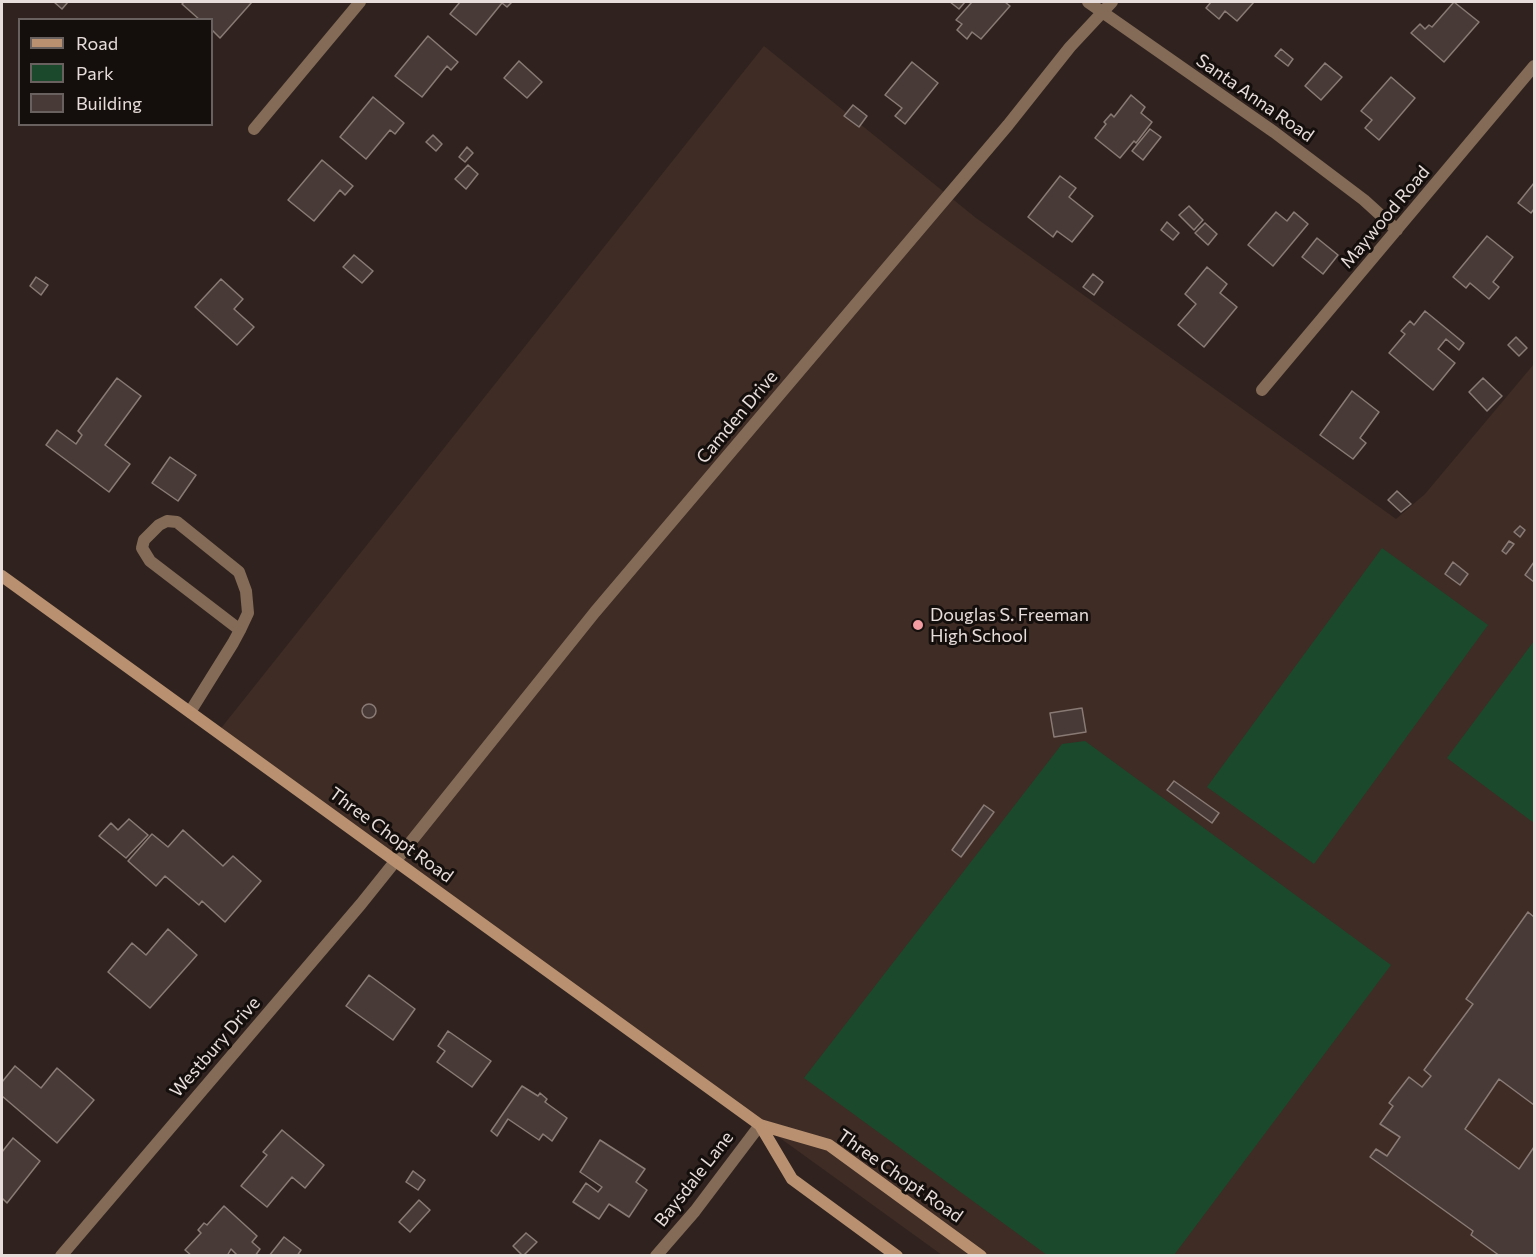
<!DOCTYPE html>
<html>
<head>
<meta charset="utf-8">
<style>
	body { margin:0 }
	#map { position:relative; width:1536px; height:1257px; overflow:hidden; background:#30231f; font-family:Commissioner,sans-serif }
	canvas { display:block }
	.frame { position:absolute; inset:0; border:3px solid #e7dedb; pointer-events:none }
	.legend { position:absolute; left:18px; top:18px; width:195px; height:108px; box-sizing:border-box; background:#140e0c; border:2px solid #68615f; margin:0; padding:8px 10px; list-style:none; font-size:18px; color:#e7dedb }
	.legend li { display:flex; align-items:center; gap:12px; height:30px }
	.legend b { width:30px; border:2px solid #68615f }
</style>
</head>
<body>
<div id="map">
<canvas width="1536" height="1257"></canvas>
<div class="frame"></div>
<ul class="legend">
<li><b style="height:8px;background:#b99171"></b>Road</li>
<li><b style="height:16px;background:#1a492b"></b>Park</li>
<li><b style="height:16px;background:#483b37"></b>Building</li>
</ul>
</div>
<script>
const ctx = document.querySelector('canvas').getContext('2d');
ctx.lineJoin = 'round';
function paint(path, color) { ctx.fillStyle = color; ctx.fill(path, 'evenodd'); }
const toPath = rows => new Path2D(rows.map(r => 'M' + r).join(''));
function stroke(path, color, width, dash) { ctx.strokeStyle = color; ctx.lineWidth = width; ctx.lineCap = dash ? 'butt' : 'round'; ctx.setLineDash(dash || []); ctx.stroke(path); }
function label(font, color, halo, rows, align = 'center') {
  ctx.font = font + ' Commissioner,sans-serif'; ctx.lineWidth = 6; ctx.setLineDash([]); ctx.textBaseline = 'middle'; ctx.strokeStyle = halo; ctx.fillStyle = color; for (const [text, x, y, turn = 0] of rows) {
    ctx.save(); ctx.translate(x, y); ctx.rotate((+turn || 0) * Math.PI / 180); ctx.textAlign = isNaN(turn) ? turn : align; if (halo) ctx.strokeText(text, 0, 0); ctx.fillText(text, 0, 0); ctx.restore();
  }
}
const built = toPath([
	[764,46,976,218,1396,519,1425,494,1534,364,1534,1255,942,1255,218,732]
]);
const green = toPath([
	[1382,548,1488,625,1314,864,1207,787],
	[1534,641,1534,823,1447,758],
	[1085,741,1391,965,1174,1255,1047,1255,804,1078,1062,744]
]);
const building = toPath([
	[54,2,68,2,62,9,54,2],
	[184,2,252,2,220,38,212,30,212,20,200,20,182,4,184,2],
	[460,2,512,2,507,7,502,3,476,35,450,14,460,2],
	[950,2,965,2,959,9,950,2],
	[972,2,1005,2,1010,6,981,39,972,32,967,39,957,30,962,24,956,20,972,2],
	[1211,2,1254,2,1237,21,1225,11,1219,19,1206,8,1211,2],
	[1454,2,1479,22,1444,62,1411,33,1420,24,1425,29,1429,25,1432,27,1454,2],
	[428,36,458,62,451,70,447,66,422,97,395,76,428,36],
	[1281,49,1293,59,1288,66,1275,56,1281,49],
	[519,61,542,82,527,98,504,78,519,61],
	[912,62,938,83,905,124,895,116,902,108,885,95,912,62],
	[1325,63,1342,77,1321,100,1305,86,1325,63],
	[1391,77,1415,98,1379,140,1365,128,1372,120,1361,111,1391,77],
	[1131,95,1145,107,1141,113,1152,122,1136,143,1134,141,1120,158,1095,138,1106,124,1104,122,1111,114,1114,117,1131,95],
	[373,97,404,123,395,134,390,130,366,159,340,137,373,97],
	[853,105,867,116,859,127,844,116,853,105],
	[1150,129,1161,137,1143,160,1132,151,1150,129],
	[433,135,442,144,436,151,426,142,433,135],
	[467,147,473,153,465,162,459,157,467,147],
	[322,160,353,186,345,195,340,190,314,221,288,200,322,160],
	[468,165,478,174,466,189,455,179,468,165],
	[1060,176,1076,188,1069,197,1093,216,1072,242,1057,231,1053,237,1028,217,1060,176],
	[1534,183,1534,209,1531,213,1518,203,1534,183],
	[1189,206,1203,220,1194,230,1179,215,1189,206],
	[1276,212,1287,221,1294,212,1308,224,1273,266,1248,245,1276,212],
	[1167,222,1179,233,1173,240,1161,230,1167,222],
	[1205,223,1217,234,1208,245,1195,233,1205,223],
	[1487,236,1513,257,1493,282,1499,287,1489,299,1470,283,1466,288,1453,277,1487,236],
	[1317,238,1338,255,1323,274,1302,257,1317,238],
	[354,255,373,271,362,283,343,267,354,255],
	[1207,267,1227,284,1220,293,1237,307,1204,347,1178,325,1196,304,1185,294,1207,267],
	[1093,274,1103,282,1094,295,1083,287,1093,274],
	[36,277,48,285,41,295,30,286,36,277],
	[221,279,243,299,234,309,254,327,237,345,195,307,221,279],
	[1425,311,1464,343,1459,350,1446,339,1438,349,1455,363,1433,390,1389,353,1405,334,1401,331,1410,321,1414,325,1425,311],
	[1516,337,1527,348,1519,356,1508,345,1516,337],
	[117,378,141,396,105,445,130,464,109,492,46,445,57,430,76,444,82,435,78,431,117,378],
	[1483,378,1502,396,1487,411,1469,392,1483,378],
	[1352,391,1379,412,1360,438,1366,443,1353,459,1320,435,1352,391],
	[170,457,196,475,178,501,152,483,170,457],
	[1397,491,1411,504,1401,512,1388,500,1397,491],
	[1520,526,1525,530,1520,537,1514,532,1520,526],
	[1509,541,1514,544,1506,554,1502,551,1509,541],
	[1453,562,1468,574,1460,585,1445,574,1453,562],
	[1534,562,1534,582,1525,575,1534,562],
	'362 711a7 7 0 1 1 14 0a7 7 0 1 1-14 0Z',
	[1082,708,1086,732,1054,737,1050,713,1082,708],
	[1174,781,1219,813,1212,823,1167,790,1174,781],
	[984,805,994,812,961,857,952,850,984,805],
	[129,819,148,835,126,858,99,836,111,823,118,830,129,819],
	[183,830,223,866,233,856,261,881,225,922,202,901,199,905,165,876,156,886,128,861,152,834,168,847,183,830],
	[1528,912,1534,917,1534,1105,1499,1079,1465,1129,1519,1169,1534,1147,1534,1256,1500,1256,1471,1235,1473,1231,1370,1157,1376,1149,1387,1156,1400,1137,1380,1124,1393,1106,1389,1103,1409,1077,1422,1087,1431,1076,1424,1070,1473,1004,1466,999,1528,912],
	[168,929,197,955,150,1008,108,972,132,943,146,955,168,929],
	[369,975,415,1009,393,1040,346,1006,369,975],
	[448,1031,491,1061,472,1087,437,1062,445,1051,438,1046,448,1031],
	[15,1066,41,1088,57,1068,94,1100,57,1143,2,1096,2,1082,15,1066],
	[522,1086,538,1096,540,1093,547,1099,545,1102,567,1118,552,1141,543,1134,539,1140,508,1119,497,1136,491,1131,522,1086],
	[282,1130,324,1165,305,1188,292,1177,267,1207,241,1186,267,1155,263,1152,282,1130],
	[13,1138,40,1161,7,1203,2,1198,2,1152,13,1138],
	[600,1140,645,1169,636,1182,647,1190,629,1217,609,1204,599,1219,573,1202,586,1183,598,1192,602,1187,580,1172,600,1140],
	[413,1171,425,1180,418,1190,406,1182,413,1171],
	[419,1200,430,1210,410,1232,399,1222,419,1200],
	[224,1206,257,1236,252,1242,260,1249,255,1256,238,1256,231,1249,227,1256,192,1256,185,1250,201,1233,198,1230,204,1223,207,1225,224,1206],
	[526,1233,537,1242,523,1256,513,1246,526,1233],
	[284,1237,301,1250,297,1256,269,1256,284,1237]
]);
const service = toPath([
	[190,712,233,643,240,630,248,613,246,591,239,572,177,522,167,521,159,525,144,540,142,548,150,561,240,630]
]);
const minor = toPath([
	[1088,2,1274,132,1364,200,1397,230],
	[254,129,360,2],
	[1262,390,1534,66],
	[61,1256,361,904,595,612,1008,125,1070,47,1112,2],
	[656,1256,695,1211,760,1125]
]);
const secondary = toPath([
	[2,576,760,1125,829,1145,981,1256],
	[760,1125,792,1179,897,1256]
]);
const markers = [
	[918,625,6,"#f49aa1"]
];
const streetNames = [
	["Santa Anna Road",1255,98,35],
	["Maywood Road",1385,217,-50],
	["Camden Drive",737,417,-50],
	["Three Chopt Road",391,835,36],
	["Westbury Drive",215,1047,-49],
	["Three Chopt Road",900,1176,35],
	["Baysdale Lane",694,1179,-52]
];
const poiNames = [
	["Douglas S. Freeman",930,615],
	["High School",930,636]
];
paint(built, '#3e2c25');
paint(green, '#1a492b');
paint(building, '#483b37');
stroke(building, '#897a75', 1.5);
stroke(service, '#846b57', 12);
stroke(minor, '#846b57', 12);
stroke(secondary, '#b99171', 12);
for (const [x, y, r, color] of markers) { const dot = new Path2D(); dot.arc(x, y, r, 0, 2 * Math.PI); ctx.fillStyle = color; ctx.fill(dot); stroke(dot, '#140e0c', 2); }
label('18px', '#e7dedb', '#140e0c', streetNames);
label('18px', '#e7dedb', '#140e0c', poiNames, 'left');
</script>
</body>
</html>
